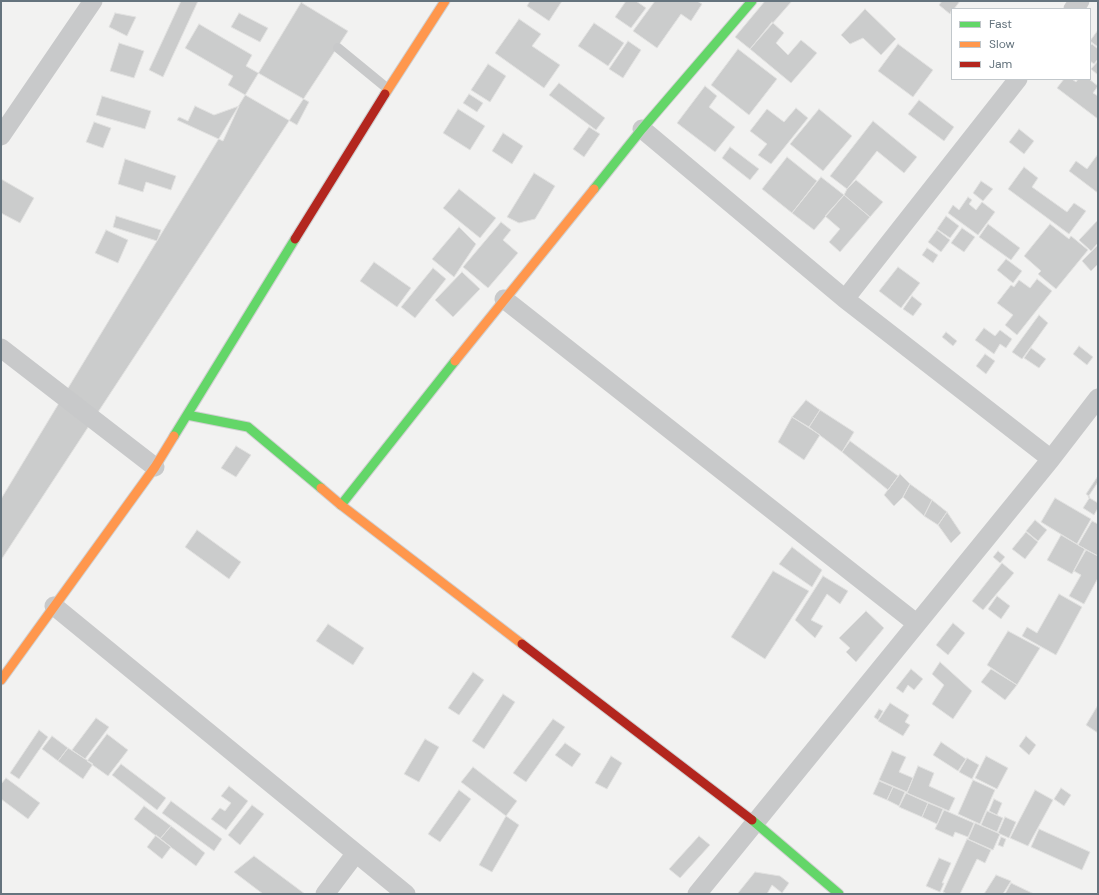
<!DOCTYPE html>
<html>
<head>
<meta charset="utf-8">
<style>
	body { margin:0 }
	#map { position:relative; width:1099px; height:895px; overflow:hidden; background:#f2f2f1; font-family:"DM Sans",sans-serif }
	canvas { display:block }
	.frame { position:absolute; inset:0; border:2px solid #65747e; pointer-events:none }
	.legend { position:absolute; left:951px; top:8px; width:140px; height:72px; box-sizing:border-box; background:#fff; border:1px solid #c1c7cb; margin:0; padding:5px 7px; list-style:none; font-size:12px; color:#65747e }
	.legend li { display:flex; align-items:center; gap:8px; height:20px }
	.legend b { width:20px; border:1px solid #c1c7cb }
</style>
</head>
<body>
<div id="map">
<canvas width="1099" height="895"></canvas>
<div class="frame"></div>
<ul class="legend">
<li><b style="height:5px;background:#63d668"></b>Fast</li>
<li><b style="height:5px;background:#ff974d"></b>Slow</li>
<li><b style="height:5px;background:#b3261e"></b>Jam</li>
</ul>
</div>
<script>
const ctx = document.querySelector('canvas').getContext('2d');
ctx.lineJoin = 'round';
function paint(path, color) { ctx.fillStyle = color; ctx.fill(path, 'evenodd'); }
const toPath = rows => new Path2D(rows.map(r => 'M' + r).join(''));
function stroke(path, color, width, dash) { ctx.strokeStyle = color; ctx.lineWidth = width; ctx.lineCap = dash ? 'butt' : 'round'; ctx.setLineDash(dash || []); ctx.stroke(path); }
const building = toPath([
	[181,1,198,1,163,77,149,70,181,1],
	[302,1,302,3,348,31,1,560,1,499,302,1],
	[530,1,562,1,549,21,527,6,530,1],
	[626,1,636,1,646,8,631,28,615,17,626,1],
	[655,1,697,1,702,4,691,21,681,14,657,48,633,31,655,1],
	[765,1,792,1,750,49,735,37,765,1],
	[942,1,960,1,954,9,952,9,950,14,939,5,942,1],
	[865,9,896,39,881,55,863,38,850,44,841,35,865,9],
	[115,13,136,17,127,36,109,27,115,13],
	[239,13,268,28,260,42,231,27,239,13],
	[519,19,541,34,532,46,560,65,544,88,495,53,519,19],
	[772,22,784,33,776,43,788,55,801,40,817,53,791,83,750,49,772,22],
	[594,23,624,43,608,66,578,46,594,23],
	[199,24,252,55,246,66,309,102,297,125,228,85,233,76,185,48,199,24],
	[1098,30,1098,47,1090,41,1098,30],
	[628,41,641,50,623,78,609,69,628,41],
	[119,43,144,51,134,78,110,71,119,43],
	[898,44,933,70,913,97,878,71,898,44],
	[1092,44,1098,49,1098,59,1094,64,1090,61,1090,46,1092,44],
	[738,49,777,79,749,115,711,85,738,49],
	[1098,61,1098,75,1091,69,1098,61],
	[488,64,506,76,490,102,471,90,488,64],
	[1064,79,1072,79,1076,82,1078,79,1089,79,1098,86,1093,93,1098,96,1098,119,1057,88,1064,79],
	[559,83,605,118,596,130,549,95,559,83],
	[705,86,717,96,709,107,735,127,715,152,677,123,705,86],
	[469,94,483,103,477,112,463,103,469,94],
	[102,96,151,111,145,129,96,115,102,96],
	[919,100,954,127,944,141,908,114,919,100],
	[195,106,214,115,239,106,223,141,177,120,179,117,188,121,195,106],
	[796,108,808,118,771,164,758,155,767,144,750,131,767,109,784,122,796,108],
	[458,109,485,126,470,150,443,133,458,109],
	[819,109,852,136,823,171,790,144,819,109],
	[873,121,917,157,904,173,877,151,847,189,830,176,873,121],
	[94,122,111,128,103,148,86,142,94,122],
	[589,127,600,134,584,157,573,149,589,127],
	[1019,129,1034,141,1024,154,1009,142,1019,129],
	[503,133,523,146,512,164,492,151,503,133],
	[730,147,759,169,750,180,722,158,730,147],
	[1098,154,1098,193,1069,171,1076,161,1087,169,1098,154],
	[787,157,817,181,792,213,762,189,787,157],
	[125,159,176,176,171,190,146,182,143,192,118,184,125,159],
	[1024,167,1038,178,1032,187,1067,212,1074,203,1086,211,1069,234,1008,189,1024,167],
	[534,173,555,186,535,219,519,223,507,217,534,173],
	[821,177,844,195,814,230,792,213,821,177],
	[1,179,34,198,20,223,1,213,1,179],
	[856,180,883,202,870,217,844,195,847,189,856,180],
	[981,181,993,189,983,201,973,193,981,181],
	[459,189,496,218,480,238,443,208,459,189],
	[844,195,870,217,840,252,829,242,840,229,825,216,844,195],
	[968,197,972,200,969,204,976,210,982,202,995,212,978,235,948,213,953,205,959,210,968,197],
	[116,216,161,230,157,241,113,227,116,216],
	[946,216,959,226,950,238,937,229,946,216],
	[1098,220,1098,243,1091,251,1079,240,1098,220],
	[501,222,511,230,503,240,518,253,488,288,463,267,501,222],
	[988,224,1020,248,1011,260,979,237,988,224],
	[1050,224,1069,239,1071,236,1088,250,1056,289,1038,274,1041,271,1024,256,1050,224],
	[459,227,476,244,454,277,432,259,459,227],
	[962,228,975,237,964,252,951,243,962,228],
	[106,230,128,240,118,263,95,253,106,230],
	[937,230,950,240,941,252,928,242,937,230],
	[1098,245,1098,264,1091,271,1082,261,1098,245],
	[927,248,938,255,933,263,922,255,927,248],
	[1006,259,1022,271,1013,283,997,270,1006,259],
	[374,262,411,288,397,307,360,281,374,262],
	[898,267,920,283,901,308,879,291,898,267],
	[433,268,446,279,415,318,401,307,433,268],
	[462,272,480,289,453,317,435,300,462,272],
	[1037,279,1052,291,1017,335,1005,325,1013,315,997,303,1011,285,1014,287,1019,280,1030,288,1037,279],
	[912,296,922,304,913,316,903,309,912,296],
	[1039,315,1048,323,1022,359,1012,352,1039,315],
	[984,328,995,336,1000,330,1012,339,1006,348,1000,344,994,354,975,340,984,328],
	[946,332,957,341,953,346,942,337,946,332],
	[1079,346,1093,357,1087,365,1073,354,1079,346],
	[1031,348,1046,359,1039,368,1024,358,1031,348],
	[985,354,995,361,986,374,976,366,985,354],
	[806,400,820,410,809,427,792,417,806,400],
	[820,410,854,432,842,452,809,427,820,410],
	[792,417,820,435,804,460,778,442,792,417],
	[850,441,898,476,888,490,842,452,850,441],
	[236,446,251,455,236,477,221,468,236,446],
	[900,474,910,484,903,497,894,506,884,495,900,474],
	[1098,476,1098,508,1094,515,1083,508,1090,497,1086,494,1098,476],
	[1098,482,1098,503,1088,497,1098,482],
	[910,484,932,500,924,516,903,497,910,484],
	[1055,498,1091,519,1077,544,1041,522,1055,498],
	[932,500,947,512,938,525,924,516,932,500],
	[947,512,961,533,951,543,938,525,947,512],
	[1035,520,1047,530,1038,541,1026,531,1035,520],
	[1092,521,1098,524,1098,556,1078,545,1092,521],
	[197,530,241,562,229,579,185,547,197,530],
	[1026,532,1038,542,1025,559,1012,549,1026,532],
	[1061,535,1085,549,1072,574,1047,560,1061,535],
	[792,547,822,570,812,587,779,564,792,547],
	[1086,550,1098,556,1098,578,1084,604,1069,596,1081,575,1074,571,1086,550],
	[998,551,1005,557,1000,563,993,557,998,551],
	[1002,563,1014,573,983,610,972,601,1002,563],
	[773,571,809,591,765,659,731,637,773,571],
	[823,576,848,591,840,604,827,594,811,620,823,626,815,638,795,620,823,576],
	[1059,594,1082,607,1056,655,1022,636,1027,627,1037,633,1059,594],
	[997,596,1010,606,1001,619,988,609,997,596],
	[866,611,884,628,856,662,846,652,850,648,839,638,866,611],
	[953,623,965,633,948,655,936,645,953,623],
	[328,624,364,648,353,665,316,641,328,624],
	[1008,631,1040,648,1017,685,987,665,1008,631],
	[940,662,972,691,953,719,932,704,944,685,932,674,940,662],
	[911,669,923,679,914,690,908,685,903,693,896,688,911,669],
	[991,669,1017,685,1005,700,981,682,991,669],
	[473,672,484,680,459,715,448,708,473,672],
	[503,694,515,702,484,749,472,741,503,694],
	[890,703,909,715,905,722,910,725,903,736,878,721,890,703],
	[1098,705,1098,733,1086,725,1098,705],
	[879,709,883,711,878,720,874,717,879,709],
	[96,718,109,727,85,759,72,750,96,718],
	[553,719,565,727,526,782,513,773,553,719],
	[39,730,48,737,19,779,10,773,39,730],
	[107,734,128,750,108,776,87,761,107,734],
	[52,736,68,748,58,761,42,749,52,736],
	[1026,736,1036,745,1029,755,1019,746,1026,736],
	[425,739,439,747,419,782,404,774,425,739],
	[941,742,966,759,958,771,933,755,941,742],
	[565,743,581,754,572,767,555,755,565,743],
	[68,748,93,764,83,779,58,761,68,748],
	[892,751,906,757,899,772,913,778,907,792,879,780,892,751],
	[611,756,622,763,607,789,595,783,611,756],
	[986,756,1008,768,997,789,975,778,986,756],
	[967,758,979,765,972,779,959,772,967,758],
	[121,764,166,798,157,810,112,775,121,764],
	[918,766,934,773,929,786,955,798,949,811,907,793,918,766],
	[473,767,517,801,506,816,461,782,473,767],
	[6,778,40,803,28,819,1,799,1,784,6,778],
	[973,780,995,790,980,824,958,814,973,780],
	[879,781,893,787,887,800,873,794,879,781],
	[229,786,248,801,226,830,211,819,220,808,225,811,231,803,221,796,229,786],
	[893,787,905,792,899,806,887,800,893,787],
	[1061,788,1071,795,1064,806,1054,799,1061,788],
	[459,790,471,799,440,842,428,834,459,790],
	[1035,790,1053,800,1028,846,1010,838,1035,790],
	[906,793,928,803,922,817,899,807,906,793],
	[994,799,1002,803,997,815,989,811,994,799],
	[171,801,222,839,214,851,162,813,171,801],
	[928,803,943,809,937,824,922,817,928,803],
	[252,805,264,814,240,845,228,835,252,805],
	[144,806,171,826,160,839,134,819,144,806],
	[944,810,974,823,968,837,955,832,953,837,935,829,944,810],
	[987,811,1003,818,997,832,981,825,987,811],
	[506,816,519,825,492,872,479,865,506,816],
	[1005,817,1016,822,1009,838,998,833,1005,817],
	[975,823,1000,834,993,850,968,839,975,823],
	[171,826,205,853,196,866,160,839,171,826],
	[1039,829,1090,852,1082,870,1031,847,1039,829],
	[156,835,171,847,162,859,147,847,156,835],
	[699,836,710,845,680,878,669,869,699,836],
	[1001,837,1006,839,1003,847,998,845,1001,837],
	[967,839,991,850,985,863,977,859,960,894,947,894,943,892,967,839],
	[254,856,305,894,263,894,234,872,254,856],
	[939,858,951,863,942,883,944,883,940,892,926,886,939,858],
	[755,872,780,876,789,883,782,893,772,885,767,894,740,894,738,893,755,872],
	[996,875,1011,881,1003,894,984,894,996,875],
	[1011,883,1034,894,1005,894,1011,883]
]);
const lane = toPath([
	[338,48,388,89]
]);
const street = toPath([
	[1073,9,1080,1],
	[642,129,845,299,1051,459],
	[1,136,93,1],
	[504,299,916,623],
	[845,299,1018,79],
	[1,348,155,467],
	[54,606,406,894],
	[325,894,356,853],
	[697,894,1051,459,1098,398]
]);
const fast = toPath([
	[594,189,642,129,752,1],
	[187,415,248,427,321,488],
	[174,436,295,239],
	[341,505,455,361],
	[752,820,839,894]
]);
const slow = toPath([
	[385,94,445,1],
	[455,361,594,189],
	[321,488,341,505,522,644],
	[1,680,155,467,174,436]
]);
const jam = toPath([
	[295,239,385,94],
	[522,644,752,820]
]);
paint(building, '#cbcccc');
stroke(building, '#e1e1e0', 1);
stroke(fast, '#d0d0d1', 11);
stroke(slow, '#d0d0d1', 11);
stroke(jam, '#d0d0d1', 11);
stroke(lane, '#c8c9ca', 10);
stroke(street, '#c8c9ca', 19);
stroke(fast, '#63d668', 9);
stroke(slow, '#ff974d', 9);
stroke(jam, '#b3261e', 9);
</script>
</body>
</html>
